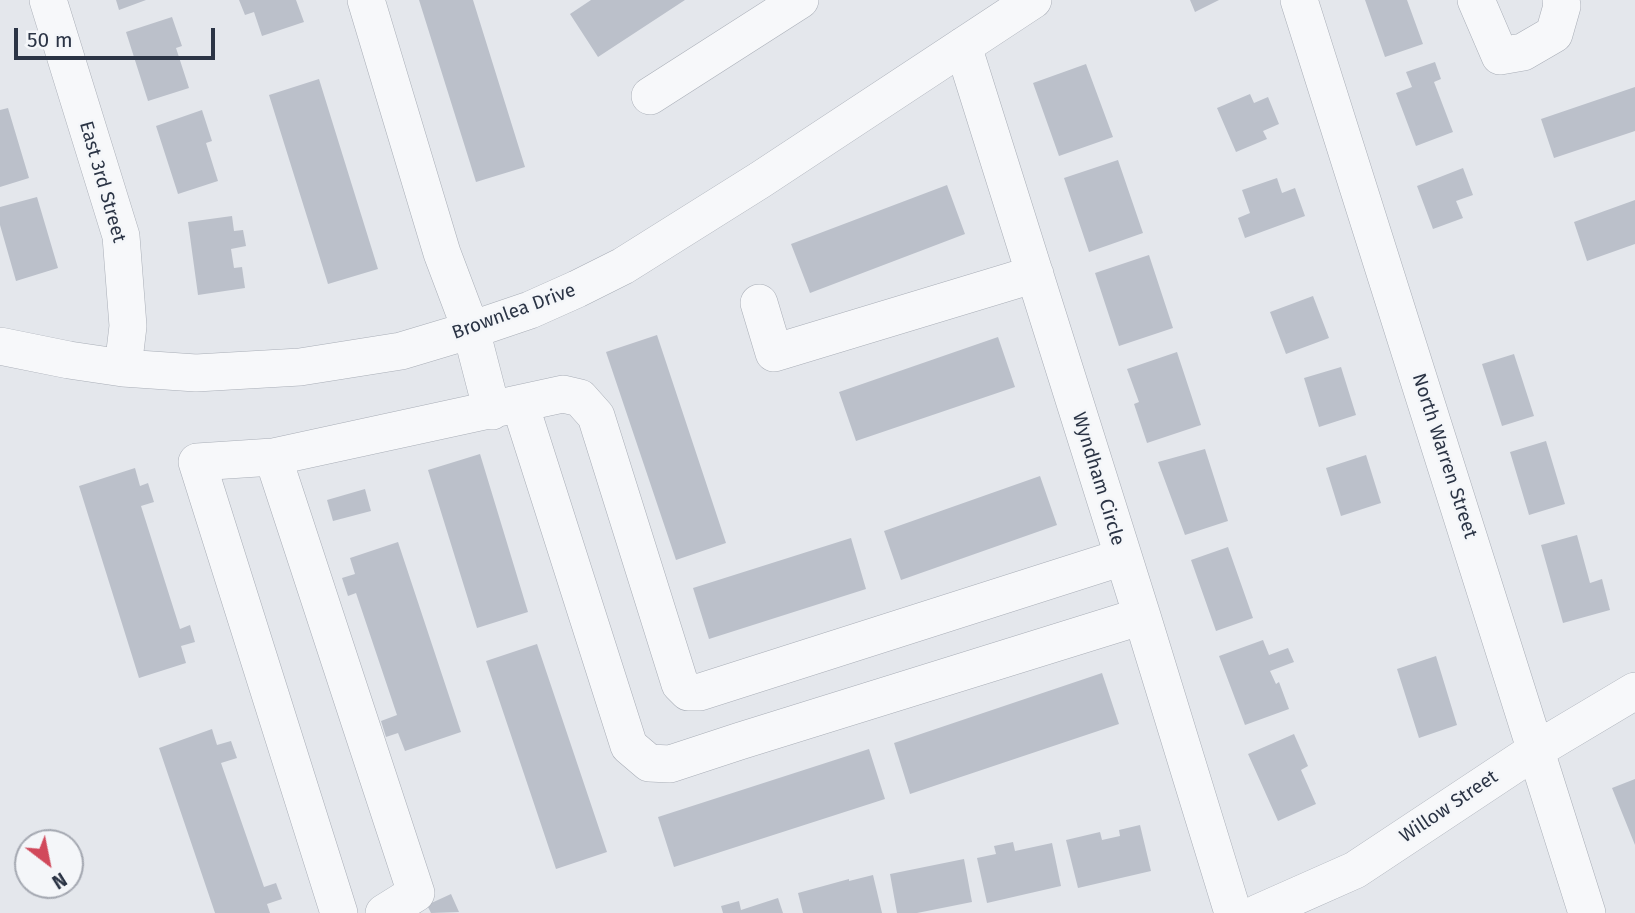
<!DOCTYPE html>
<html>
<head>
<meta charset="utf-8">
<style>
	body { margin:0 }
	#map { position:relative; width:1635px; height:913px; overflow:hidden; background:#e4e7ec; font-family:"Fira Sans",sans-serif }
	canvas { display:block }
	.north { position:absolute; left:14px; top:829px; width:70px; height:70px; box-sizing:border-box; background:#f4f6f9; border:2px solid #a4a8b1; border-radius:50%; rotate:148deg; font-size:19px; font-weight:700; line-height:28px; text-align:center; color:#2b3445 }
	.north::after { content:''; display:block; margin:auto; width:24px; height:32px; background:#d1495b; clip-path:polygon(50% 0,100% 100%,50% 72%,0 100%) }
	.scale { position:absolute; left:14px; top:28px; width:201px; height:32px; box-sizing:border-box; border:4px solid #2b3445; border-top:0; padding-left:9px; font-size:21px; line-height:24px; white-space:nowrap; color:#2b3445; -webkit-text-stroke:5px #f4f6f9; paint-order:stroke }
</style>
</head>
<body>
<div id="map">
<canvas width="1635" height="913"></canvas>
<div class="north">N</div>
<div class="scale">50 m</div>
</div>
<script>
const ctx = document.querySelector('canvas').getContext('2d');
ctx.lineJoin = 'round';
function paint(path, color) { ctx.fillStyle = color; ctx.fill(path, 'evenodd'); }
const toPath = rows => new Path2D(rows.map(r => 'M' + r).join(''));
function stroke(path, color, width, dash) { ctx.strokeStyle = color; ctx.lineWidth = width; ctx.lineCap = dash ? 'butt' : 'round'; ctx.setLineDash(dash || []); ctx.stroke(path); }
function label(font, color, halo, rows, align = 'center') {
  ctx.font = font + ' "Fira Sans",sans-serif'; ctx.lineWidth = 5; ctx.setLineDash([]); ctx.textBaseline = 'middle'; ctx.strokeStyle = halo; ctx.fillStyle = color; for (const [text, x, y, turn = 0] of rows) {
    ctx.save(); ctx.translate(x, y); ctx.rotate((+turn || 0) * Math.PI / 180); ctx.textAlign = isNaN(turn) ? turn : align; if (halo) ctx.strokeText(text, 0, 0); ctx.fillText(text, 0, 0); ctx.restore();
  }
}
const building = toPath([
	[116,0,146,0,119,10],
	[239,0,296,0,304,22,262,36,254,12,245,15],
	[419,0,473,0,525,167,476,182],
	[591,0,685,0,598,57,570,14],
	[1190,0,1219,0,1195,12],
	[1365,0,1407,0,1423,44,1385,57],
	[172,17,182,46,176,48,189,88,148,101,126,32],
	[1435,62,1441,79,1434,82,1453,132,1416,146,1396,93,1412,87,1406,72],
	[1086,64,1113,137,1059,156,1033,83],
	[319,79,378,269,328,284,269,95],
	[1635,87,1635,131,1554,158,1541,119],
	[1250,94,1254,103,1268,97,1279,124,1263,131,1267,139,1236,152,1217,108],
	[8,108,29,178,0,187,0,110],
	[202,110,212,141,206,143,218,181,178,194,156,126],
	[1118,160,1143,233,1089,252,1064,178],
	[1463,168,1473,195,1456,201,1463,218,1433,229,1417,186],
	[1277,178,1282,193,1295,188,1305,216,1245,238,1238,218,1250,213,1242,190],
	[947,185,965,234,810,293,791,244],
	[37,197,58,268,16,281,0,225,0,207],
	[1635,200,1635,244,1587,261,1574,222],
	[232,216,234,231,243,230,246,246,231,249,234,268,242,267,245,288,198,295,188,222],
	[1149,255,1173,328,1119,346,1095,273],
	[1313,296,1329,338,1286,354,1270,312],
	[657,335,726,543,676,560,606,352],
	[998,337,1015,387,856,441,839,392],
	[1177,352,1201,425,1147,443,1134,404,1139,402,1127,369],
	[1514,354,1534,416,1502,426,1482,364],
	[1341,367,1356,415,1319,427,1304,378],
	[1546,441,1565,504,1529,515,1510,452],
	[1205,449,1228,521,1185,535,1158,462],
	[480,454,528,612,477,628,428,470],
	[1366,455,1381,503,1341,516,1326,468],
	[135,468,140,486,148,483,154,502,141,506,180,629,190,625,195,642,181,646,186,663,139,678,79,486],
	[1040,476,1057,525,901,580,884,531],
	[365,489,371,511,333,521,327,500],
	[1577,535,1590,583,1602,579,1610,610,1563,623,1541,545],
	[851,538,866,589,709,639,693,588],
	[398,542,461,732,405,751,398,733,386,737,381,721,397,715,356,593,348,596,342,578,355,574,350,558],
	[1228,547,1253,618,1216,631,1191,560],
	[1263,640,1269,655,1288,648,1294,662,1270,671,1276,684,1279,682,1289,709,1245,725,1219,656],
	[537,644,607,852,556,869,486,661],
	[1436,656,1457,725,1419,738,1397,669],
	[1102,673,1119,724,910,794,894,743],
	[212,729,217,745,231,741,237,758,221,763,264,887,276,883,282,899,267,904,270,913,215,913,159,748],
	[1294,734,1308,766,1301,770,1316,804,1278,821,1248,754],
	[869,749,885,799,674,867,658,817],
	[1635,779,1635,845,1612,788],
	[1140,825,1151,871,1078,888,1066,840,1100,832,1102,840,1120,836,1119,830],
	[1013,842,1015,851,1052,843,1061,886,987,903,977,858,996,854,994,846],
	[964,859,972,902,917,913,897,913,890,874],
	[873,875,882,913,803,913,798,893,849,879,849,881],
	[451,894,459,912,431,913,427,905],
	[778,898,783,913,723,913,721,906,739,901,741,910]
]);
const minor = toPath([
	[48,0,121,236,128,326,123,368],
	[366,0,442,253,471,330,492,411],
	[1299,0,1587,913],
	[1476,0,1500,56,1523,52,1554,34,1562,6,1561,0],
	[963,46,1142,616,1233,913],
	[650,96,800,0],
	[759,303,774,353,1035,274],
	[0,346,69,360,123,368,196,373,300,367,401,351,471,330,530,310,577,289,623,266,760,180,1033,0],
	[520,404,629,746,649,763,670,764,740,741,1142,616],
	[273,457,416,893,384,913],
	[339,913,197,462,273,457,563,394,580,398,596,416,680,684,688,692,700,692,1123,557],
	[1258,913,1355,870,1536,750,1635,691]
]);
const streetNames = [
	["East 3rd Street",102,182,74],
	["Brownlea Drive",514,312,-20],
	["North Warren Street",1444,456,72],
	["Wyndham Circle",1098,479,73],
	["Willow Street",1449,807,-34]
];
paint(building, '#bbc0ca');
stroke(minor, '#a9aeb7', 38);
stroke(minor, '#f7f8fa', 37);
label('19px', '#2b3445', '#f4f6f9', streetNames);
</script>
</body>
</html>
